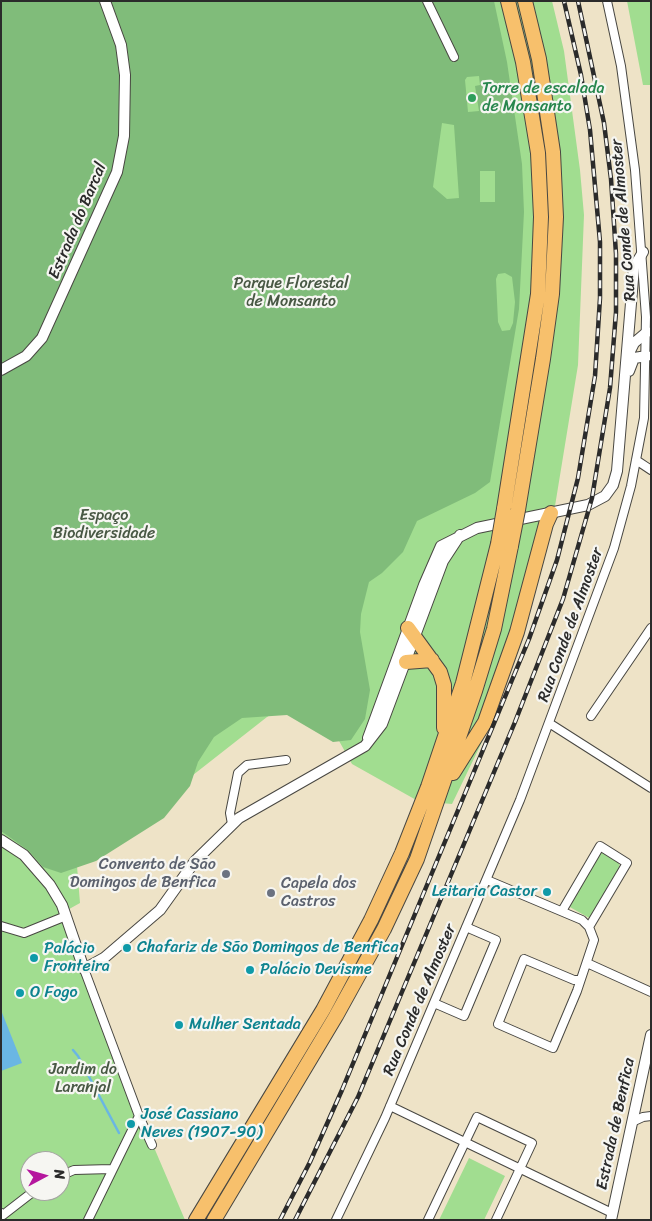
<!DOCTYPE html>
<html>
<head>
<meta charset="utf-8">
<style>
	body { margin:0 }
	#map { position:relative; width:652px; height:1221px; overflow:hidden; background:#eee3c7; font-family:Sriracha,sans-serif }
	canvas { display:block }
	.frame { position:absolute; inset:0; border:2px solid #2b2b2b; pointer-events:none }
	.north { position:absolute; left:20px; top:1151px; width:50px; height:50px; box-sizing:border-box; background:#f6f6f2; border:1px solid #a5a5a2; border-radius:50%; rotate:84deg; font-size:14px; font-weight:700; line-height:20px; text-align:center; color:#2b2b2b }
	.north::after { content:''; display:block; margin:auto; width:18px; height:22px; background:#b5179e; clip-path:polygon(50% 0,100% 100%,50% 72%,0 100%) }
</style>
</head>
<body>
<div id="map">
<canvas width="652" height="1221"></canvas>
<div class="frame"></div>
<div class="north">N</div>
</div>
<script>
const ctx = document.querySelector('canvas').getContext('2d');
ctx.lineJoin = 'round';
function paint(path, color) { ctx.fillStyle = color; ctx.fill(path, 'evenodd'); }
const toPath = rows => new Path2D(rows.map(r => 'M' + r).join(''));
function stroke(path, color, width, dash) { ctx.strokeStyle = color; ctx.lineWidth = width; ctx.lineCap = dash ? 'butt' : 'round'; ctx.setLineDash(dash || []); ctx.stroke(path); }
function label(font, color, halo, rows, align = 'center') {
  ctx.font = font + ' Sriracha,sans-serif'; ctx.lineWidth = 4.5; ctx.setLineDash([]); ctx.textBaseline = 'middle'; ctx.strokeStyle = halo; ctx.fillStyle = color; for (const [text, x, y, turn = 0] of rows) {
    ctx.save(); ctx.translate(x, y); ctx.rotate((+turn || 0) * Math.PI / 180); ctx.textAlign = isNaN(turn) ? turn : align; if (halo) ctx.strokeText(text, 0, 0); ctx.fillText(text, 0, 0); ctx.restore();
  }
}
const green = toPath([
	[1,1,552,1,564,51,580,170,584,215,578,365,555,506,545,546,504,686,481,744,452,804,418,801,352,764,311,691,267,717,77,866,80,903,62,913,144,1124,185,1220,1,1220],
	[30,1161,60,1161,60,1191,30,1191],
	[627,1,651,1,651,85,643,85],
	[605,852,619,862,620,870,591,919,568,906,597,854],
	[469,1158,505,1176,484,1220,439,1220]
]);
const forest = toPath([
	[1,1,494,1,507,62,522,164,524,212,519,309,490,482,475,493,417,521,403,552,382,573,369,582,361,614,360,632,370,690,365,719,351,740,333,742,287,715,242,718,214,737,198,762,190,786,164,818,96,861,61,873,43,867,29,851,1,831],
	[479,76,480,85,475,86,479,111,468,112,465,80,467,77],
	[442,123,454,125,459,198,447,199,433,187],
	[480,171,495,171,495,202,480,202],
	[505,273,512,277,515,302,513,323,510,330,502,331,498,322,496,279,498,274]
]);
const water = toPath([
	[1,1010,22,1063,1,1071]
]);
const stream = toPath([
	[73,1050,78,1056,119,1133]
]);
const minor = toPath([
	[427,1,454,57],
	[636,460,651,470],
	[591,716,651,628],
	[549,723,651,788],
	[232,824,230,813,238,773,247,765,286,760],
	[487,880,582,920,589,927,594,940,577,991,553,1048,498,1024,524,959,574,980,580,980],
	[562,911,600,846,627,863,589,927],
	[1,926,24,933,66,916],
	[587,963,651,992],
	[84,969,139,1116,152,1145],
	[434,1003,464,1016,496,940,466,927],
	[390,1106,612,1213],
	[632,1122,643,1117,651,1116],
	[60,1176,74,1170,111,1169],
	[1,1213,3,1215,34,1191],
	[88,1220,139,1116],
	[336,1220,385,1118,520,800,614,548,631,486,644,418,646,317,635,170,621,66,607,1],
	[428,1220,477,1117,532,1143,496,1220]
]);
const tertiary = toPath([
	[628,355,634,343,647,332],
	[1,370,26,356,42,338,117,172,124,136,125,75,121,45,105,1],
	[629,371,634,358,647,356],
	[368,738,424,585,441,546,477,528,588,505,605,496,613,485,617,471,634,267,643,252],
	[1,840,24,855,50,885,62,905,84,969,104,958,160,910,195,861,239,818,365,746,382,724,443,561,460,535],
	[611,1220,651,1035]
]);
const trunk = toPath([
	[504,509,538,294,541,217,538,153,523,62,508,1],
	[518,510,543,359,552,294,556,217,553,152,539,59,525,1],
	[408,628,440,672,444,685,444,728],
	[406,662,432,660],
	[453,773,485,722,491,705,517,632,546,524,551,513],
	[196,1220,323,1010,371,920,402,853,428,787,463,683,498,544],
	[214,1220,336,1016,384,929,417,859,475,691,494,629,511,546]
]);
const rail = toPath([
	[280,1220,310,1162,342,1090,529,639,557,560,578,478,595,376,600,298,600,242,590,130,581,75,564,1],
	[295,1220,358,1097,515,722,563,599,592,498,610,388,616,312,616,254,611,179,604,123,578,1]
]);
const trunkBridge = toPath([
	[498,544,504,509],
	[511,546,518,510]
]);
const markers = [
	[472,98,5,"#2e9e5b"],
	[226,874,5,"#6b7280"],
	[547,892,5,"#0f9aa8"],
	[271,893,5,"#6b7280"],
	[127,948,5,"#0f9aa8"],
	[34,958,5,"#0f9aa8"],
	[250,970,5,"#0f9aa8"],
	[20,993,5,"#0f9aa8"],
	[179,1025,5,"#0f9aa8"],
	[131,1124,5,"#0f9aa8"]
];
const leisureNames = [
	["Torre de escalada",482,89],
	["de Monsanto",482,107]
];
const streetNames = [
	["Rua Conde de Almoster",624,220,-95],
	["Estrada do Barcal",78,221,-67],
	["Rua Conde de Almoster",571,625,-70],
	["Rua Conde de Almoster",420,1000,-67],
	["Estrada de Benfica",616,1124,-78]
];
const parkNames = [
	["Parque Florestal",291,284],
	["de Monsanto",291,302],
	["Espaço",104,516],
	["Biodiversidade",104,534],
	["Jardim do",83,1070],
	["Laranjal",83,1088]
];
const worshipNames = [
	["Convento de São",216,865],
	["Domingos de Benfica",216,883],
	["Capela dos",281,884,"left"],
	["Castros",281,902,"left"]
];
const cultureNames = [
	["Leitaria Castor",537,892,"right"],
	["Chafariz de São Domingos de Benfica",137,948],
	["Palácio",44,949],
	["Fronteira",44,967],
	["Palácio Devisme",260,970],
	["O Fogo",30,993],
	["Mulher Sentada",189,1025],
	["José Cassiano",141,1115],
	["Neves (1907-90)",141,1133]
];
paint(green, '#a1dd90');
paint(forest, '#80bc7a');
paint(water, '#6ab6e3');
stroke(stream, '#6ab6e3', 2.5);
stroke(minor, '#484742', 10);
stroke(tertiary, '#484742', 12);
stroke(trunk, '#484742', 16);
stroke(minor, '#fff', 8);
stroke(tertiary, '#fff', 10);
stroke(trunk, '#f7c06c', 14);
stroke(rail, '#2b2b2b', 4.5);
stroke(rail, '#f6f6f2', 2.5, [8]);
stroke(trunkBridge, '#484742', 16, []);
stroke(trunkBridge, '#f7c06c', 14);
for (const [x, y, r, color] of markers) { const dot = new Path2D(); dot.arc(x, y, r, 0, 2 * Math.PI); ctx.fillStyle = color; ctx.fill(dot); stroke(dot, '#f6f6f2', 2); }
label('16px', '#27864d', '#f6f6f2', leisureNames, 'left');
label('16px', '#2b2b2b', '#f6f6f2', streetNames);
label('16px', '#485844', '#f6f6f2', parkNames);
label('16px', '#5b616d', '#f6f6f2', worshipNames, 'right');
label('16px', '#0d838f', '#f6f6f2', cultureNames, 'left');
</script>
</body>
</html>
